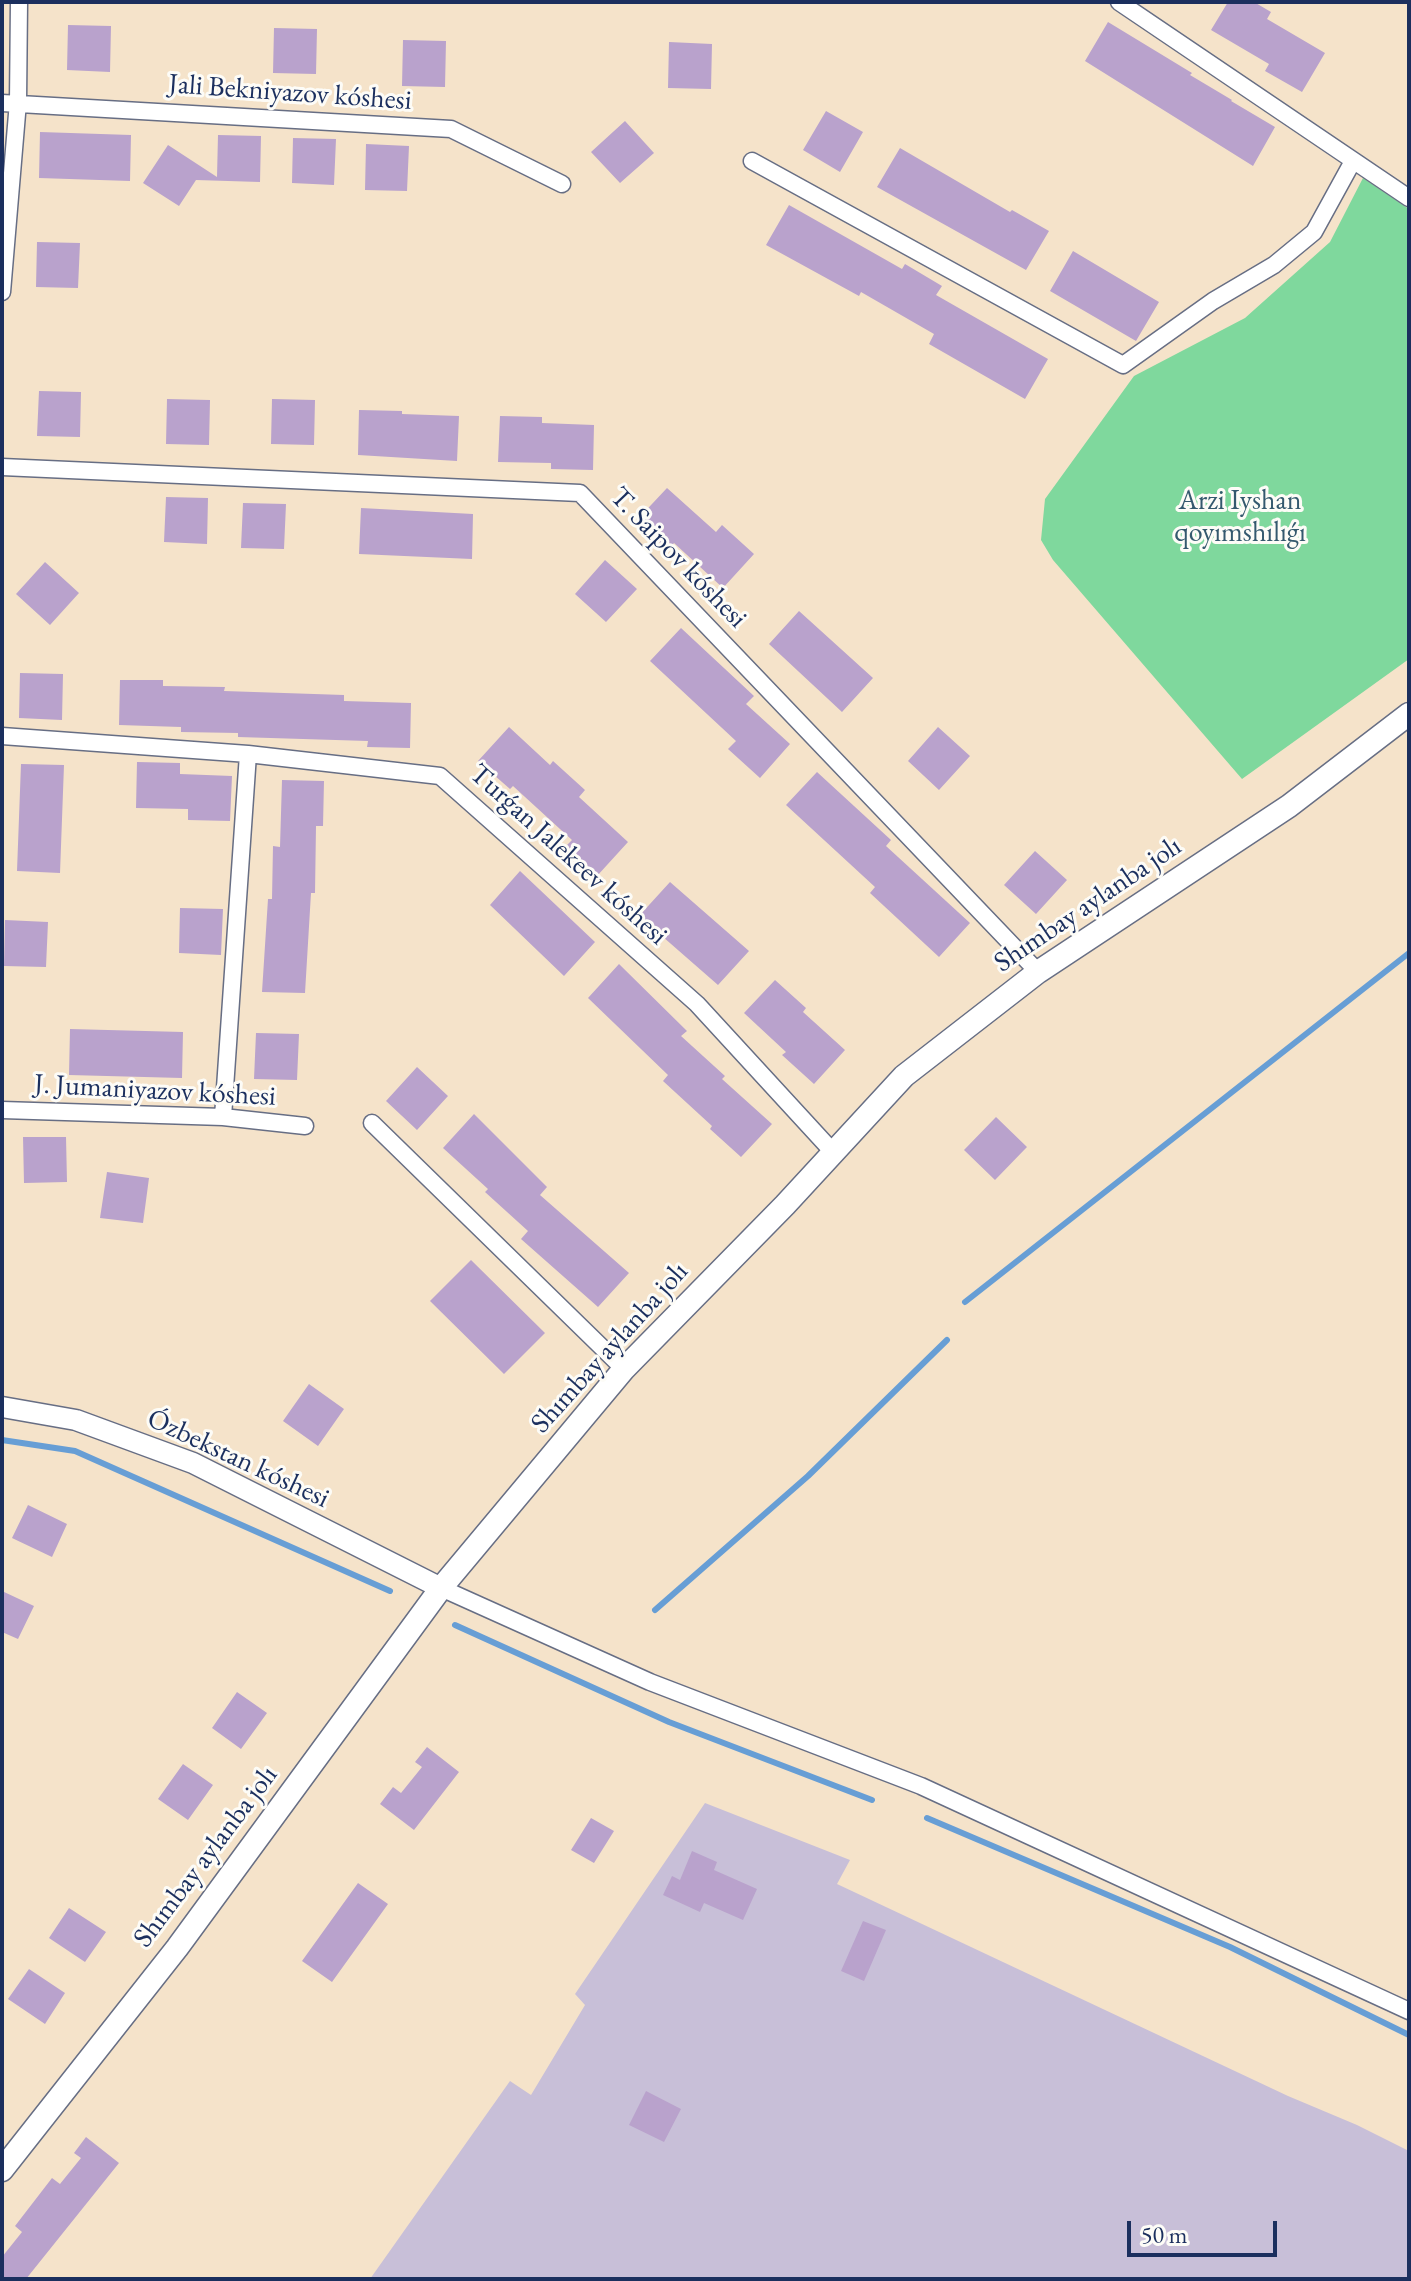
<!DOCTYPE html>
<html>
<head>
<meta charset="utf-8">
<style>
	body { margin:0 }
	#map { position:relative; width:1411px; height:2281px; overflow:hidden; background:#f5e3ca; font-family:"EB Garamond",serif }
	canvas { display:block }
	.frame { position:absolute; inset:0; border:4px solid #1b2f5e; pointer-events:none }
	.scale { position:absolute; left:1127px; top:2221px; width:150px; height:36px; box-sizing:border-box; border:4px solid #1b2f5e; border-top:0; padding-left:10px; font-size:24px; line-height:28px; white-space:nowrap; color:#1b2f5e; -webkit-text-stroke:6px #fdfcf7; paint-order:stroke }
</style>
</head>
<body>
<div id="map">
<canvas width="1411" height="2281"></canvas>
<div class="frame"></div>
<div class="scale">50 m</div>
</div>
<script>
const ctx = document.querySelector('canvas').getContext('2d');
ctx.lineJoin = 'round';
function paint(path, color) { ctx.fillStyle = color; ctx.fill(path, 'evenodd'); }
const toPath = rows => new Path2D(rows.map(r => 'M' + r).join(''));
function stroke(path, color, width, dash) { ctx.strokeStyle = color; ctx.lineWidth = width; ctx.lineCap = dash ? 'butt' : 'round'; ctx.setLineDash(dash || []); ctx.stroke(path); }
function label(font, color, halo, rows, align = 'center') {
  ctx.font = font + ' "EB Garamond",serif'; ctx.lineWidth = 6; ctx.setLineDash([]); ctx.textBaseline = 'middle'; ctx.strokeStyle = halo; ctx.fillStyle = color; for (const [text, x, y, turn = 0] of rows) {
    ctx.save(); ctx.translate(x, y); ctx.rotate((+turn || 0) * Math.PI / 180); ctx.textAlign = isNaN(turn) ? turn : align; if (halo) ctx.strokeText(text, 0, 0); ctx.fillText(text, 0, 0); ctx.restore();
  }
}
const industrial = toPath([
	[705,1803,850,1860,837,1884,1288,2096,1357,2125,1409,2151,1409,2279,370,2279,510,2081,531,2095,585,2005,575,1994]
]);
const green = toPath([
	[1363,178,1409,209,1409,659,1242,779,1053,560,1041,540,1045,499,1134,376,1245,318,1330,242]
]);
const stream = toPath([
	[965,1302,1409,953],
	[2,1440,75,1451,390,1591],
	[655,1610,808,1476,947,1340],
	[455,1625,669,1722,872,1800],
	[927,1818,1230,1947,1409,2035]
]);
const building = toPath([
	[1228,2,1254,2,1271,12,1267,19,1325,53,1302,92,1265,71,1269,64,1211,30],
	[1108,22,1192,73,1190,75,1232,100,1231,101,1275,127,1253,166,1085,61],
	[68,25,111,26,110,72,67,70],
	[274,28,317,29,316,74,273,73],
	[403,40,446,41,445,87,402,86],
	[669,42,712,44,711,89,668,88],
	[826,111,863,132,840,172,803,150],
	[625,121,654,153,620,183,591,152],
	[40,132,131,135,130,181,39,178],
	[218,135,261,136,260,182,196,180,179,206,143,183,168,145,217,177],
	[293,138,336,139,334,185,292,183],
	[366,144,409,146,407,191,365,190],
	[900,148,1010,212,1012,210,1049,231,1026,270,877,187],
	[789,205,902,269,905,264,942,286,936,295,1048,359,1025,399,929,344,934,334,861,292,859,296,766,245],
	[37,242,80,243,78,288,36,287],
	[1073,251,1159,302,1136,341,1050,291],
	[39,391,81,392,80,437,37,436],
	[167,399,210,400,209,445,166,444],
	[272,399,315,400,314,445,271,444],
	[359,410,402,411,402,414,459,416,457,461,358,455],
	[500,416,542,417,542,423,594,425,593,470,551,469,551,463,498,462],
	[667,488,716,532,722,525,754,554,723,588,674,543,668,550,636,521],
	[166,497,208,498,207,544,164,542],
	[243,503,286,504,284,549,241,548],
	[361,508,473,514,472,559,359,554],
	[605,560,637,589,606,622,575,594],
	[45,562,79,593,50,625,16,594],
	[799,611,873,678,842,712,769,644],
	[681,628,754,696,746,704,790,744,760,778,728,749,736,741,650,661],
	[20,673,63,674,62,720,19,718],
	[120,680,163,680,163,686,225,687,224,691,344,695,344,701,411,703,410,748,367,747,368,741,238,737,238,733,181,732,181,727,119,725],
	[509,727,550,765,553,761,585,790,579,797,628,842,597,876,566,846,572,840,513,786,510,789,478,761],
	[938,727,970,756,939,790,908,761],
	[137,762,180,763,180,774,232,776,230,821,188,820,188,809,136,808],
	[21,764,64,765,60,873,17,871],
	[817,772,891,840,886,846,970,923,939,957,870,893,875,887,786,805],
	[282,780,324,781,323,826,316,826,315,893,311,893,305,993,262,992,268,899,272,899,273,846,280,847],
	[1035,851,1067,880,1036,914,1004,885],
	[520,871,595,942,564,976,490,905],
	[670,882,749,951,718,985,639,916],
	[180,908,223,909,221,955,179,953],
	[5,920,48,922,46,967,4,966],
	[619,964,687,1031,681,1036,725,1076,722,1079,772,1124,741,1157,710,1129,712,1126,663,1081,668,1075,588,998],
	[775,980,806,1008,803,1012,845,1050,814,1084,782,1055,786,1052,744,1013],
	[70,1029,183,1032,182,1078,69,1075],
	[256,1033,299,1034,297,1080,254,1079],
	[417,1067,448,1096,417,1130,386,1101],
	[474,1114,547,1187,540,1195,629,1273,598,1307,521,1239,528,1231,485,1192,488,1189,443,1148],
	[996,1117,1027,1147,995,1180,964,1150],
	[23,1137,66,1137,67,1182,24,1183],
	[107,1172,149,1178,143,1223,100,1218],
	[471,1260,545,1333,504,1374,430,1301],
	[309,1384,344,1409,318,1446,283,1421],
	[28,1505,67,1524,52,1557,12,1538],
	[2,1591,34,1606,18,1639,2,1632],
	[237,1692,267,1713,241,1749,212,1728],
	[427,1747,459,1772,414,1830,380,1804,393,1787,401,1793,422,1767,415,1762],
	[183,1764,213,1785,188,1820,158,1799],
	[591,1818,614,1831,594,1863,571,1850],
	[692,1851,717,1862,714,1870,757,1889,743,1920,704,1903,700,1912,663,1895,672,1876,680,1880],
	[358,1883,388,1904,332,1982,302,1961],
	[69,1908,106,1932,85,1962,49,1938],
	[863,1921,886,1930,864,1981,841,1971],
	[29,1969,65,1993,45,2024,8,1999],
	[646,2091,681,2109,664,2142,629,2125],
	[86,2137,119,2163,26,2279,2,2279,2,2257,22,2232,15,2226,52,2178,60,2184,81,2158,74,2153]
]);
const minor = toPath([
	[1119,2,1409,198],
	[2,103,451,129,562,184],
	[752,161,1123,365,1213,301,1274,265,1314,232,1353,161],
	[2,292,18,102,19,2],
	[2,467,580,493,1038,972],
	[2,736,248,754,440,776,697,1004,833,1152],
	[2,1110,223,1117,305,1126],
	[223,1117,248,754],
	[372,1123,624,1369],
	[441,1588,650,1682,921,1786,1409,2011]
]);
const tertiary = toPath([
	[2,1407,76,1420,193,1463,441,1588]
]);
const secondary = toPath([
	[2,2170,177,1948,441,1588,624,1369,785,1205,904,1076,1038,972,1289,806,1409,714]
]);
const streetNames = [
	["Jali Bekniyazov kóshesi",290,93,4],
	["T. Saipov kóshesi",678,558,46],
	["Turǵan Jalekeev kóshesi",568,855,42],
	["Shımbay aylanba jolı",1088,905,-34],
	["J. Jumaniyazov kóshesi",155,1091,3],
	["Shımbay aylanba jolı",610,1348,-48],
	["Ózbekstan kóshesi",238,1459,25],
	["Shımbay aylanba jolı",206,1857,-53]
];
const parkNames = [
	["Arzi Iyshan",1240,501],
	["qoyımshılıǵı",1240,533]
];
paint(industrial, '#c8bfd8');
paint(green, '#7fd89d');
stroke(stream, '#679ed5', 6);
paint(building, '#b9a2cc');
stroke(minor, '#676e84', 19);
stroke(tertiary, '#676e84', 23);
stroke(secondary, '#676e84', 25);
stroke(minor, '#fff', 16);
stroke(tertiary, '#fff', 20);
stroke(secondary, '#fff', 22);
label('28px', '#1b2f5e', '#fdfcf7', streetNames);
label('28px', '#34596e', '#fdfcf7', parkNames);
</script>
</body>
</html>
